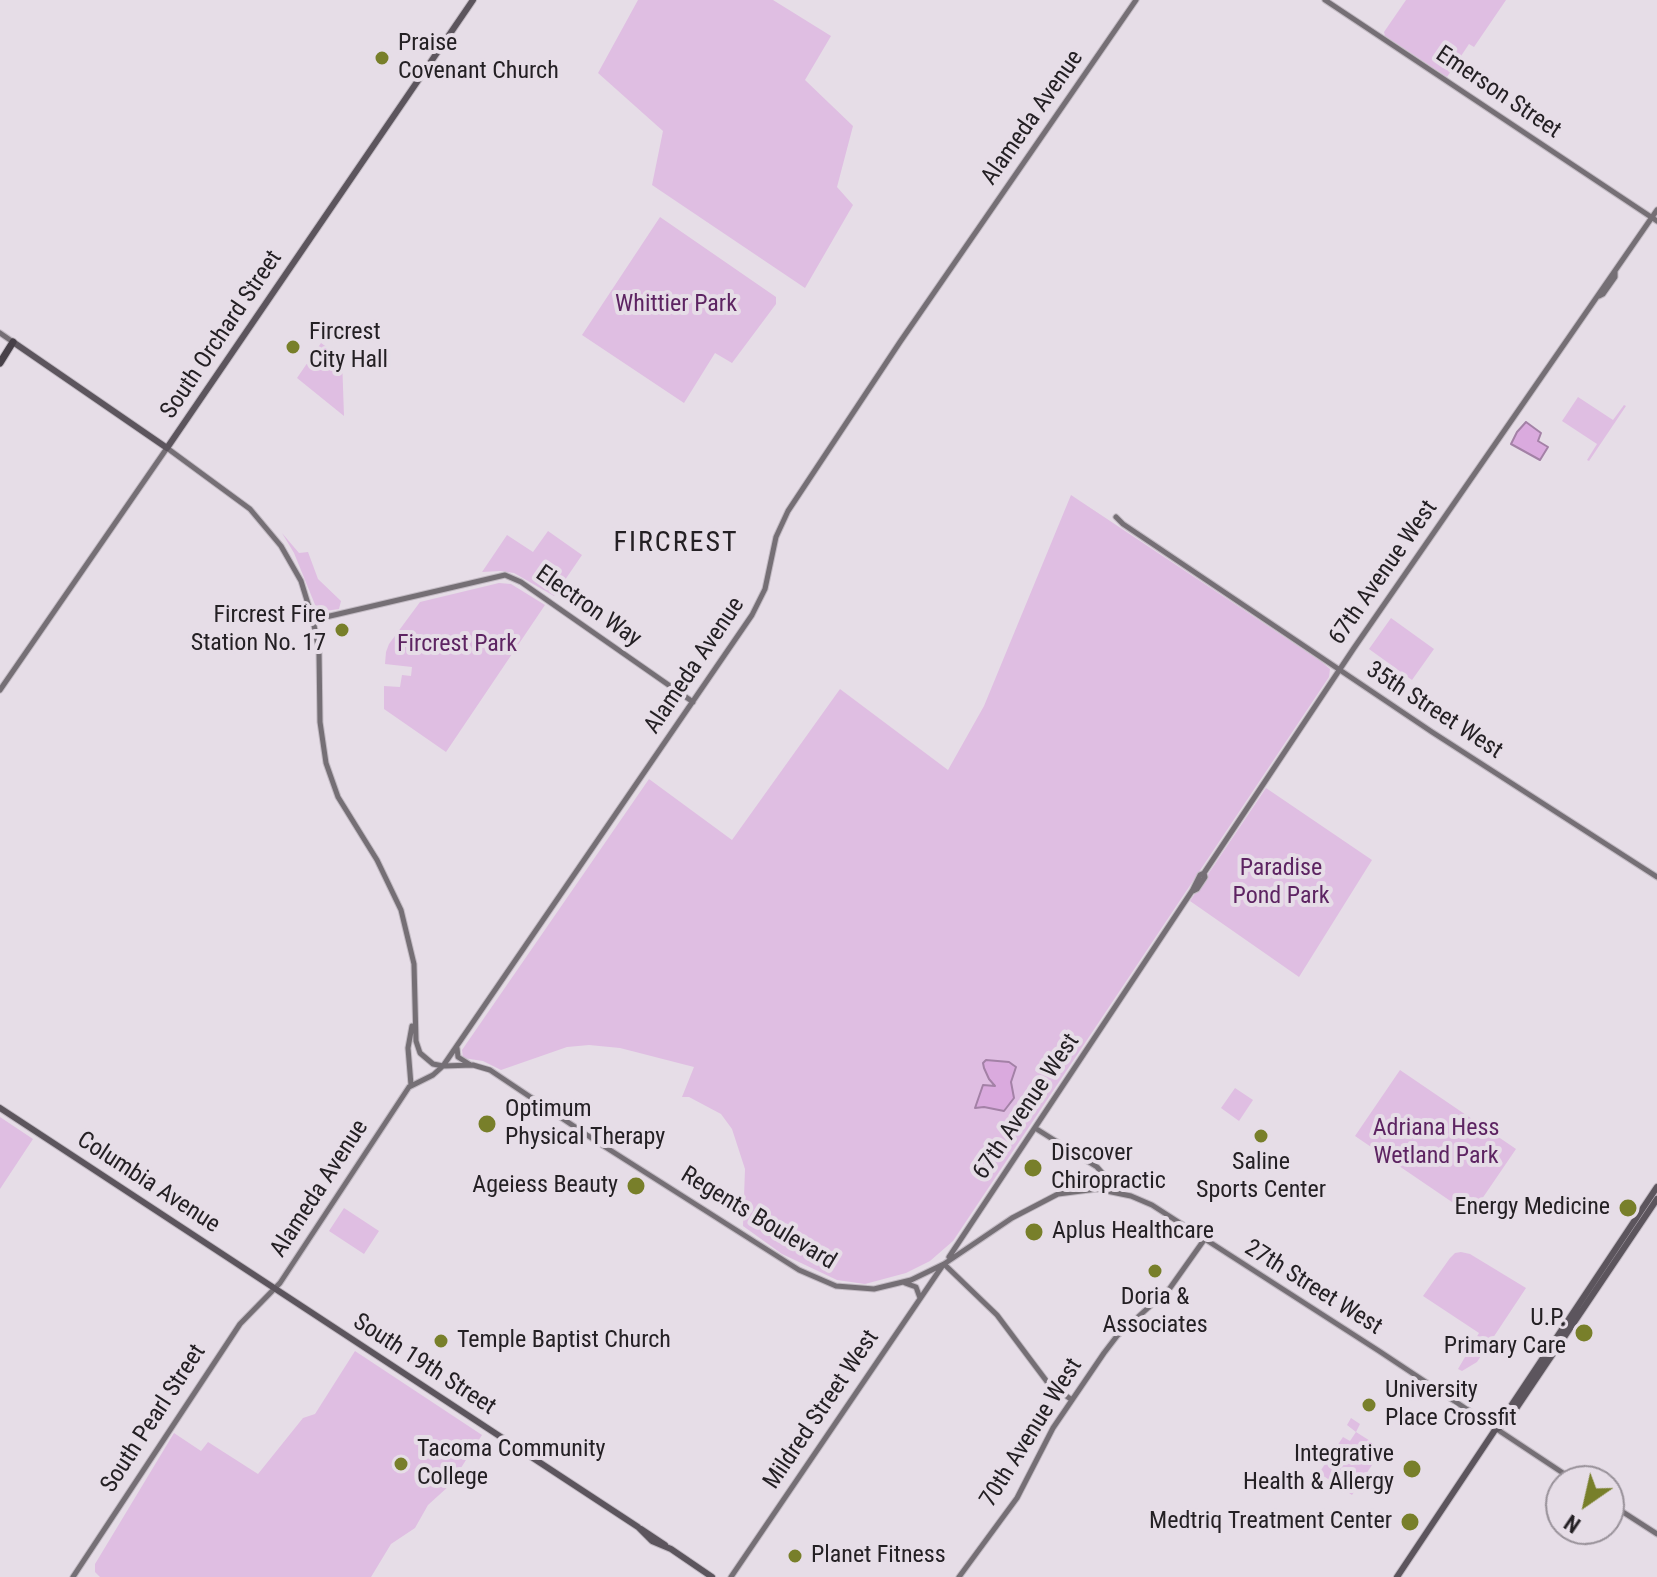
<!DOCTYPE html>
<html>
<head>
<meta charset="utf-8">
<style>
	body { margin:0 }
	#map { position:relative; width:1657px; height:1577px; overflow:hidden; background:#e6dde7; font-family:"Roboto Condensed",sans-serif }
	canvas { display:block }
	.north { position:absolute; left:1545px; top:1465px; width:80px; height:80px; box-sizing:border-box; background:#e6dde7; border:2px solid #989199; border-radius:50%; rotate:214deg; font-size:22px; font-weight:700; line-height:32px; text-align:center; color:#242024 }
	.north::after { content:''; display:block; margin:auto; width:28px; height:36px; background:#787f2a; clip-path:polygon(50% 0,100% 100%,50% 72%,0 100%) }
</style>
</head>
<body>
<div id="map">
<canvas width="1657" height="1577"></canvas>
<div class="north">N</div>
</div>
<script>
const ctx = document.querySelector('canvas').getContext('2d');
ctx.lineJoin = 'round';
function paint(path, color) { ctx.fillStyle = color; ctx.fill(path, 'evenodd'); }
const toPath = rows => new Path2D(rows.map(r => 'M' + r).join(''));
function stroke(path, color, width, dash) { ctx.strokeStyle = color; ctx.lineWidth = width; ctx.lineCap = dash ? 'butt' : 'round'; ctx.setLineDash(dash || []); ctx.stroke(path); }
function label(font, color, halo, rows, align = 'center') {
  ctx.font = font + ' "Roboto Condensed",sans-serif'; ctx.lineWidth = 8; ctx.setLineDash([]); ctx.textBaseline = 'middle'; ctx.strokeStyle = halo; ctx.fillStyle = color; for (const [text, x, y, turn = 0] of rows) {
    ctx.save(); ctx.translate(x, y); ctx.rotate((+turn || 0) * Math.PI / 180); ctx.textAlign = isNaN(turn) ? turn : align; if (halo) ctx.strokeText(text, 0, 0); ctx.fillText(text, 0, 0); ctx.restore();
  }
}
const green = toPath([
	[638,0,773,0,831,36,805,80,853,126,837,187,853,205,805,288,652,185,663,131,598,73],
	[1406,0,1506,0,1474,47,1469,44,1447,77,1385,36,1384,32],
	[660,217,776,297,776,304,732,363,715,353,684,403,582,335],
	[321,343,342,358,344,416,297,378],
	[1578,397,1613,420,1624,405,1626,406,1589,461,1587,460,1597,444,1562,421],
	[1071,495,1322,662,1330,669,1329,677,953,1241,930,1261,906,1273,865,1284,837,1280,782,1254,743,1226,745,1169,732,1129,721,1114,689,1097,682,1097,694,1067,620,1048,589,1045,567,1047,501,1070,483,1061,463,1058,462,1050,649,779,732,840,840,689,948,770,984,706],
	[548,531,582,555,554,596,514,573,500,571,482,572,507,535,533,552],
	[282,533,299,553,308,552,318,579,341,601,339,609,318,612,294,553],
	[499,583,511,584,545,605,446,752,384,709,384,686,400,687,402,675,411,676,412,667,385,664,386,652,389,644,420,602],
	[1391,618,1434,649,1412,680,1369,649],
	[1266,788,1372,860,1299,977,1190,901],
	[1400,1070,1516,1149,1471,1215,1355,1136],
	[1235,1088,1253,1100,1239,1121,1221,1108],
	[0,1117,33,1139,0,1189],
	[344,1208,379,1231,364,1254,329,1231],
	[1461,1252,1470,1254,1526,1288,1477,1362,1462,1371,1458,1369,1479,1333,1423,1296,1450,1258,1455,1253],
	[355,1351,482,1435,450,1485,428,1505,415,1528,391,1544,371,1577,100,1577,95,1572,95,1564,174,1433,201,1451,208,1442,258,1474,303,1418,315,1414],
	[1351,1418,1360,1424,1356,1432,1375,1444,1370,1453,1366,1452,1376,1459,1352,1495,1319,1473,1343,1437,1350,1441,1356,1432,1347,1425]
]);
const water = toPath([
	[1526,422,1541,433,1538,441,1548,447,1540,460,1511,444,1517,432,1526,422],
	[986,1060,1009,1062,1016,1067,1011,1082,1014,1098,1004,1111,984,1107,975,1108,983,1085,995,1086,989,1079,984,1068,983,1063,986,1060]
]);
const secondary = toPath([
	[1325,0,1657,221],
	[1599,296,1603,294,1615,277,1615,271],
	[0,333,13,342],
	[1116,517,1123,524,1432,732,1657,877],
	[313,620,505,575,521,582,693,702],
	[0,690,167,448,250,509,281,546,301,581,313,620,319,651,320,722,326,763,338,797,377,860,401,910,414,964,416,1041,420,1053,433,1064,443,1066,473,1065,490,1070,599,1143,799,1270,836,1286,874,1289,911,1280,944,1264,1012,1218,1058,1194,1097,1189,1131,1196,1152,1205,1379,1351,1575,1481],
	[1193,891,1197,889,1205,877,1204,873],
	[457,1048,458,1057,469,1064],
	[411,1085,408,1048,412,1026],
	[1035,1128,1097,1167,1104,1175,1108,1189],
	[949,1257,1192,891,1200,875,1204,873,1354,648,1657,210],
	[944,1264,997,1315,1048,1383,1072,1400],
	[905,1283,916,1287,920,1298],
	[1609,1503,1657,1534],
	[73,1577,240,1324,280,1283,409,1087,433,1075,443,1066,752,615,765,589,776,537,788,511,900,342,1136,0],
	[731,1577,943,1265],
	[959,1577,1017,1498,1053,1428,1104,1353,1117,1336,1170,1288,1204,1240]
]);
const primary = toPath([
	[13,342,167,448,473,0],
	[0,1108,638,1527,652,1541,671,1549,712,1577],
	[1497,1429,1507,1422,1657,1199],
	[641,1529,665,1545],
	[1397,1577,1657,1187]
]);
const highway = toPath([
	[0,363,13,342]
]);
const markers = [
	[382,58,8,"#787f2a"],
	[293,347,8,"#787f2a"],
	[342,630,8,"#787f2a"],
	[487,1124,10,"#787f2a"],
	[1261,1136,8,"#787f2a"],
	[1033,1168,10,"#787f2a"],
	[636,1186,10,"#787f2a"],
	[1628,1208,10,"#787f2a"],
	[1034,1232,10,"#787f2a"],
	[1155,1271,8,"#787f2a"],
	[1584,1333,10,"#787f2a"],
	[441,1341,8,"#787f2a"],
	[1369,1405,8,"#787f2a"],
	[401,1464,8,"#787f2a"],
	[1412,1469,10,"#787f2a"],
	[1410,1522,10,"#787f2a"],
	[795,1556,8,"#787f2a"]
];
const poiNames = [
	["Praise",398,44],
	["Covenant Church",398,72],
	["Fircrest",309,333],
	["City Hall",309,361],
	["Fircrest Fire",326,616,"right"],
	["Station No. 17",326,644,"right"],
	["Optimum",505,1110],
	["Physical Therapy",505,1138],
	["Discover",1051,1154],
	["Chiropractic",1051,1182],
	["Saline",1261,1163,"center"],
	["Sports Center",1261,1191,"center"],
	["Ageiess Beauty",618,1186,"right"],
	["Energy Medicine",1610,1208,"right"],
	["Aplus Healthcare",1052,1232],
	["Doria &",1155,1298,"center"],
	["Associates",1155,1326,"center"],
	["U.P.",1566,1319,"right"],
	["Primary Care",1566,1347,"right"],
	["Temple Baptist Church",457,1341],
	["University",1385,1391],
	["Place Crossfit",1385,1419],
	["Tacoma Community",417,1450],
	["College",417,1478],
	["Integrative",1394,1455,"right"],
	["Health & Allergy",1394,1483,"right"],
	["Medtriq Treatment Center",1392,1522,"right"],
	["Planet Fitness",811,1556]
];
const streetNames = [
	["Emerson Street",1498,93,34],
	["Alameda Avenue",1033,118,-55],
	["South Orchard Street",222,335,-56],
	["67th Avenue West",1384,573,-55],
	["Electron Way",588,607,35],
	["Alameda Avenue",695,666,-56],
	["35th Street West",1434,711,33],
	["67th Avenue West",1027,1107,-56],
	["Columbia Avenue",148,1183,33],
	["Alameda Avenue",320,1189,-57],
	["Regents Boulevard",758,1219,31],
	["27th Street West",1313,1288,32],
	["South 19th Street",424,1365,33],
	["Mildred Street West",822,1410,-56],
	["South Pearl Street",154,1419,-57],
	["70th Avenue West",1032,1433,-58]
];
const parkNames = [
	["Whittier Park",676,305],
	["Fircrest Park",457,645],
	["Paradise",1281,869],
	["Pond Park",1281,897],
	["Adriana Hess",1436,1129],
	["Wetland Park",1436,1157]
];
const quarterNames = [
	["FIRCREST",676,544]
];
paint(green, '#dfbee2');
paint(water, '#daaade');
stroke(water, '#a381a6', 2);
stroke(secondary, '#c3bbc4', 7);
stroke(primary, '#c3bbc4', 8);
stroke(highway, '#c3bbc4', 9);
stroke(secondary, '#756f75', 5);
stroke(primary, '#5c555d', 6);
stroke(highway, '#474048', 7);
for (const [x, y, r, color] of markers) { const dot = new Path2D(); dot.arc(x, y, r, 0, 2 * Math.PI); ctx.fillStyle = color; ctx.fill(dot); stroke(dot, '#e6dde7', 3); }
label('24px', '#242024', '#e6dde7', poiNames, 'left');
label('24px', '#242024', '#e6dde7', streetNames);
label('24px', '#5d2462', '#e6dde7', parkNames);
ctx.letterSpacing = '2px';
label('28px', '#242024', '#e6dde7', quarterNames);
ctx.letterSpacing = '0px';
</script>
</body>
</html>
